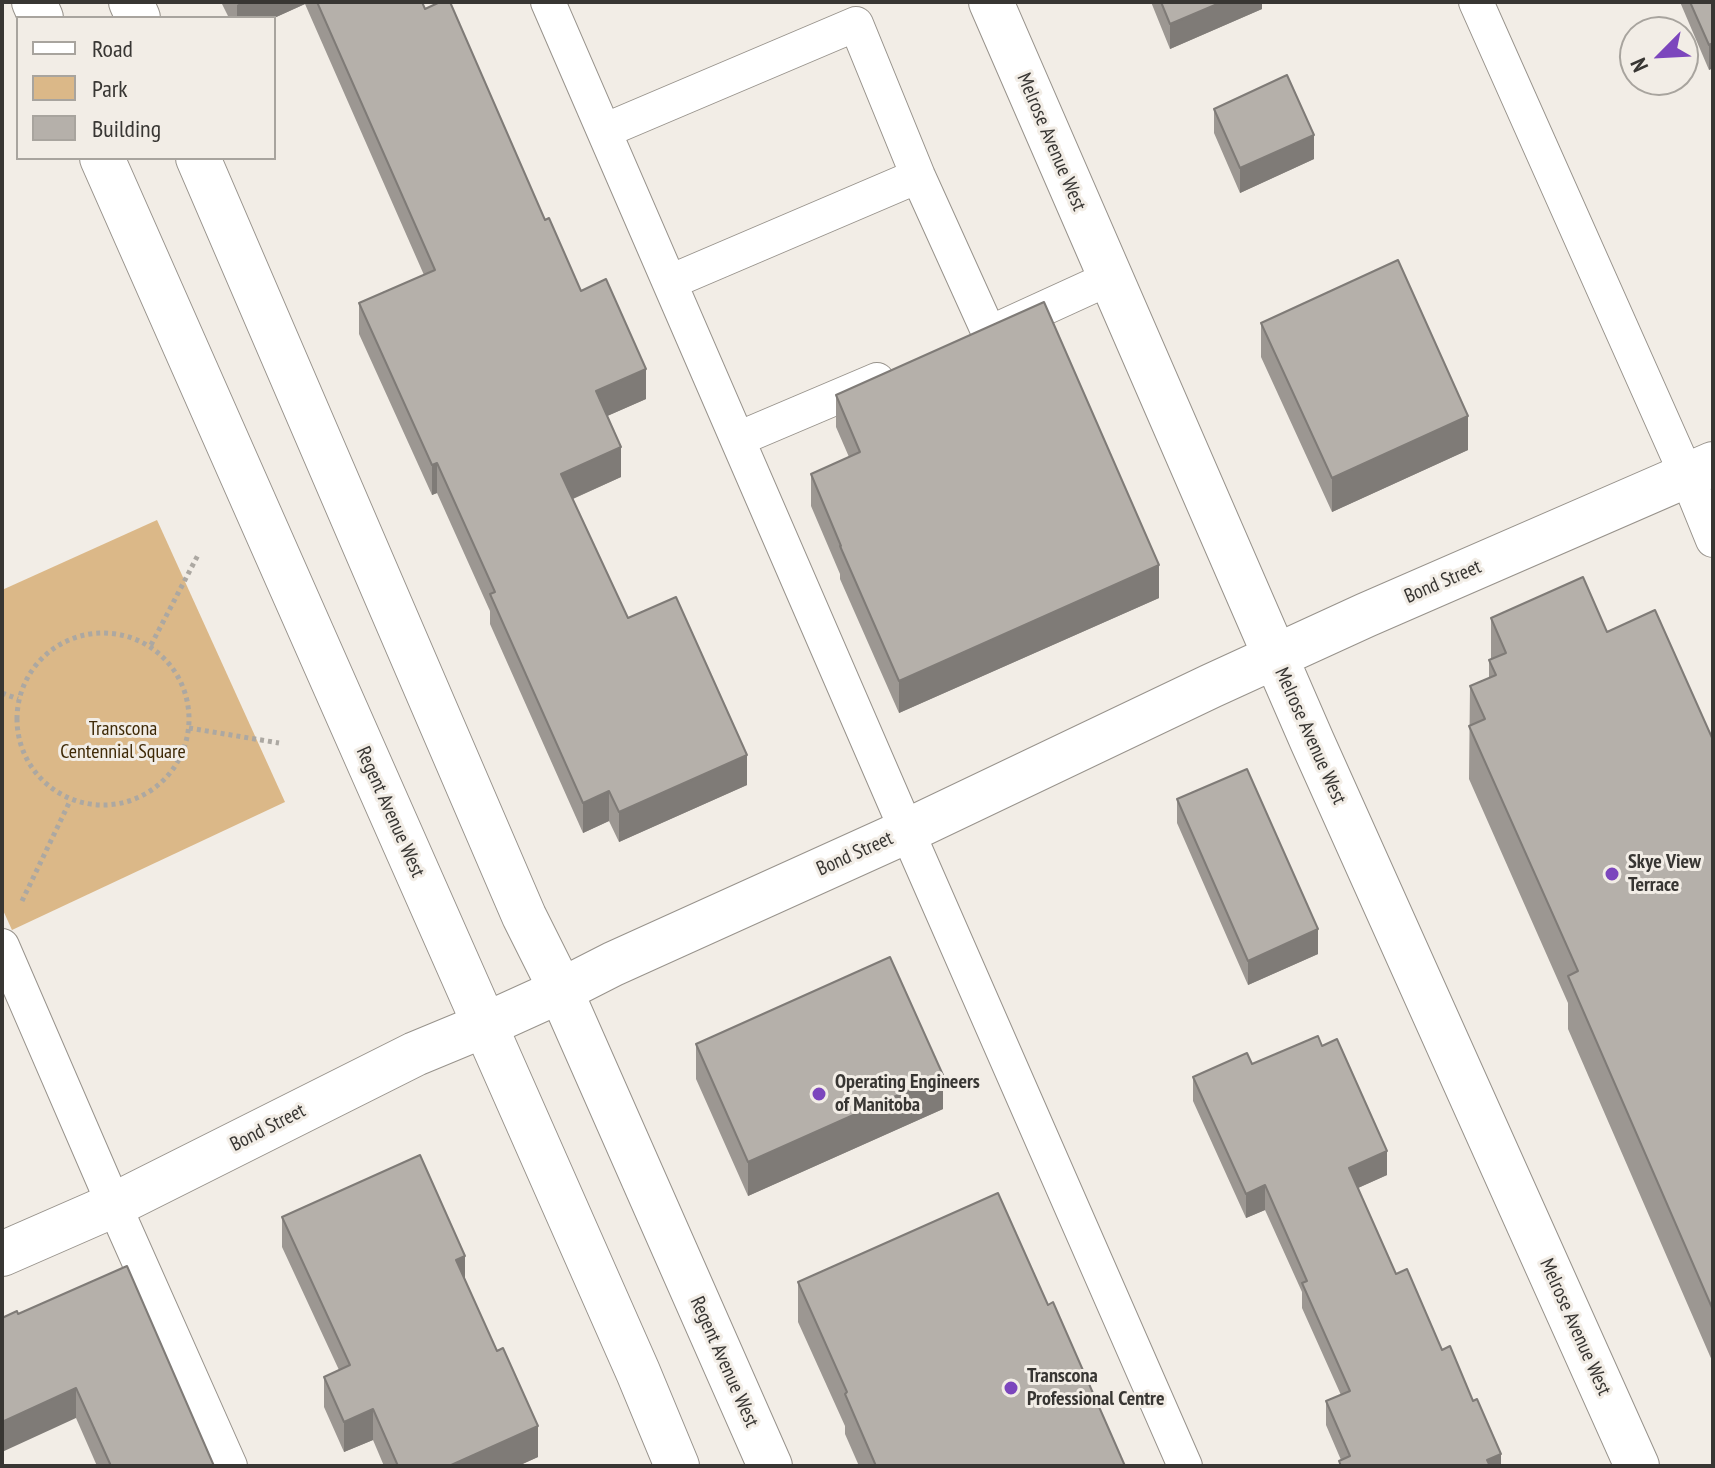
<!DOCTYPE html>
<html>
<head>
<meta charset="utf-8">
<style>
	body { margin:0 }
	#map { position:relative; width:1715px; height:1468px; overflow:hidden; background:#f2ede6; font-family:"PT Sans Narrow",sans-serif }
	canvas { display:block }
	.frame { position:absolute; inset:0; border:4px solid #383633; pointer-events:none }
	.legend { position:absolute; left:16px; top:16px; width:260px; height:144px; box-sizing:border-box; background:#f2ede6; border:2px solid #a8a49e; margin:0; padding:10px 14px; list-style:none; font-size:24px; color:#383633 }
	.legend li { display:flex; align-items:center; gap:16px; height:40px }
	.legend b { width:40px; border:2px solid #a8a49e }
	.north { position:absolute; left:1619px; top:16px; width:80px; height:80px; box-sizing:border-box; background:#f2ede6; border:2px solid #a8a49e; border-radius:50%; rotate:246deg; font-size:22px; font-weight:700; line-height:32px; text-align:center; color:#383633 }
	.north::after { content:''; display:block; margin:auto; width:28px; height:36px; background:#7c46bd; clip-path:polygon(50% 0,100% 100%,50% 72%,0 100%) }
</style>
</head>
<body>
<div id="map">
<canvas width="1715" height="1468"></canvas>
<div class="frame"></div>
<ul class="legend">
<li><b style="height:10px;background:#fff"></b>Road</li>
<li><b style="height:22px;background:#dbb888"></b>Park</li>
<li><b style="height:22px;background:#b5b0aa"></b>Building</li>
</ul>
<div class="north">N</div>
</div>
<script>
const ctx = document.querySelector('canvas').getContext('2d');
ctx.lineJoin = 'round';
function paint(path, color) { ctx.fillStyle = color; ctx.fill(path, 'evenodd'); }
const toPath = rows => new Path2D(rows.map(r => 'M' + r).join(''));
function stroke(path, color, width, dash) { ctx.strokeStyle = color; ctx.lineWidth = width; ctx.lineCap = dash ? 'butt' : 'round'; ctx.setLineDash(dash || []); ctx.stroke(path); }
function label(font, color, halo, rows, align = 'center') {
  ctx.font = font + ' "PT Sans Narrow",sans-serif'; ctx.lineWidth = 6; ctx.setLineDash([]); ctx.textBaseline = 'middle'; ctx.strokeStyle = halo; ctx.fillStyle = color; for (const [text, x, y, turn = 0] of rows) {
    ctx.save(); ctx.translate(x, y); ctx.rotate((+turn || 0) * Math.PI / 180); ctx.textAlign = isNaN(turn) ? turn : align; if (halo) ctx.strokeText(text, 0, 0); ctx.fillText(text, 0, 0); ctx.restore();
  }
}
const green = toPath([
	[157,520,285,802,12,930,2,908,2,590]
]);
const path = toPath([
	'17 719a86 86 0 1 1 172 0a86 86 0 1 1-172 0Z',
	[151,645,198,555],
	[2,693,18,699],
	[189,728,279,743],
	[22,901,70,801]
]);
const service = toPath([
	[548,2,907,831,1185,1466],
	[1476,2,1687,476,1713,540],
	[604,131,856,24,918,176,989,333],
	[670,282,918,176],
	[1005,326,1110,278],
	[738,439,877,380],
	[2,946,114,1205,230,1466]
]);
const minor = toPath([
	[991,2,1312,741,1637,1466],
	[2,1254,114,1205,415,1054,485,1025,560,991,613,964,907,831,1211,686,1366,615,1713,464]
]);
const secondary = toPath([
	[34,2,41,18],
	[131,2,138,18],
	[102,158,638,1372,677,1466],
	[198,158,524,916,554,976,770,1466]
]);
const wall = toPath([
	[221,2,422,2,545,220,581,291,646,399,607,416,621,477,573,499,628,618,747,785,619,842,609,821,583,833,490,624,490,611,437,493,432,495,359,334,359,303,424,275,305,4,274,18,229,18],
	[1151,2,1262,2,1262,9,1170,49],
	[1680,2,1713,2,1713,68,1709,70],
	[1214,109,1314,159,1240,193,1214,133],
	[1261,323,1468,450,1332,512,1261,357],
	[836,395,1159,598,899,713,840,579,840,574,811,506,811,474,849,457,836,427],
	[1491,618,1607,632,1713,740,1713,1363,1568,1029,1568,1003,1469,779,1470,686,1489,678,1489,660,1491,659],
	[1177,799,1318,954,1248,985,1177,823],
	[696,1044,943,1109,748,1196,696,1079],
	[1252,1064,1387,1175,1358,1188,1396,1274,1442,1350,1501,1466,1339,1466,1339,1461,1341,1460,1326,1425,1326,1401,1341,1395,1302,1308,1302,1292,1265,1210,1246,1218,1193,1101,1193,1077],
	[282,1217,465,1279,538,1457,518,1466,384,1466,373,1440,344,1452,324,1407,324,1377,339,1370,282,1247],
	[798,1282,1048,1305,1125,1466,859,1466,845,1434,845,1426,798,1322],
	[18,1314,214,1466,97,1466,76,1418]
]);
const shadedWall = toPath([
	[242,2,305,2,305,4,274,18,237,18,237,5],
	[1222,2,1262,2,1262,9,1170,49,1170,24],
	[1713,43,1713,68,1709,70,1709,45],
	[1314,135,1314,159,1240,193,1240,168],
	[646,369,646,399,596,421,596,391],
	[1468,416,1468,450,1332,512,1332,478],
	[621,447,621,477,561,504,561,474],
	[437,463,437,493,432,495,432,465],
	[1159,565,1159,598,899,713,899,681],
	[747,755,747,785,619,842,619,812],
	[609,791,609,821,583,833,583,803],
	[1318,929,1318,954,1248,985,1248,961],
	[943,1075,943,1109,748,1196,748,1162],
	[1387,1151,1387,1175,1349,1192,1349,1168],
	[1265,1185,1265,1210,1246,1218,1246,1194],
	[465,1256,465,1287,456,1260],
	[76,1388,76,1418,2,1452,2,1422],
	[373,1409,373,1440,344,1452,344,1422],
	[538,1426,538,1457,518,1466,449,1466],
	[1501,1454,1501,1466,1487,1466,1487,1460]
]);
const building = toPath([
	[317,2,422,2,425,9,440,2,450,2,545,220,549,218,581,291,606,279,646,369,596,391,621,447,561,474,628,618,676,597,747,755,619,812,609,791,583,803,490,594,495,592,437,463,432,465,359,303,435,270,317,2],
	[1161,2,1222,2,1170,24,1161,2],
	[1690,2,1713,2,1713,43,1709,45,1690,2],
	[1287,75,1314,135,1240,168,1214,109,1287,75],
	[1398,260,1468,416,1332,478,1261,323,1398,260],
	[1044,302,1159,565,899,681,840,546,841,546,811,474,860,452,836,395,1044,302],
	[1583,577,1607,632,1655,610,1713,740,1713,1310,1568,976,1578,971,1469,726,1485,719,1470,686,1496,675,1489,660,1506,653,1491,618,1583,577],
	[1247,769,1318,929,1248,961,1177,799,1247,769],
	[890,957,943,1075,748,1162,696,1044,890,957],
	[1318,1036,1322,1046,1337,1039,1387,1151,1349,1168,1396,1274,1407,1269,1442,1350,1450,1346,1473,1401,1477,1399,1501,1454,1487,1460,1490,1466,1341,1466,1339,1461,1350,1456,1326,1401,1350,1391,1302,1283,1307,1281,1265,1185,1246,1194,1193,1077,1247,1053,1252,1064,1318,1036],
	[420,1155,465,1256,456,1260,497,1351,503,1348,538,1426,449,1466,398,1466,373,1409,344,1422,324,1377,350,1365,282,1217,420,1155],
	[998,1193,1048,1305,1053,1302,1125,1466,876,1466,845,1394,847,1392,798,1282,998,1193],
	[127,1266,214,1466,111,1466,76,1388,2,1422,2,1318,17,1311,18,1314,127,1266]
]);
const markers = [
	[1612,874,8,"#7c46bd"],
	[819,1094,8,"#7c46bd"],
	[1011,1388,8,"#7c46bd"]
];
const streetNames = [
	["Melrose Avenue West",1051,142,67],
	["Bond Street",1443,582,-23],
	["Melrose Avenue West",1310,736,66],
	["Regent Avenue West",390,812,66],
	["Bond Street",855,854,-24],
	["Bond Street",268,1128,-27],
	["Melrose Avenue West",1575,1327,66],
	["Regent Avenue West",724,1362,66]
];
const parkNames = [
	["Transcona",123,729],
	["Centennial Square",123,752]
];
const poiNames = [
	["Skye View",1628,862],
	["Terrace",1628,885],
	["Operating Engineers",835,1082],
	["of Manitoba",835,1105],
	["Transcona",1027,1376],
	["Professional Centre",1027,1399]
];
paint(green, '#dbb888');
stroke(service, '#98938c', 36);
stroke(minor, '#98938c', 46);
stroke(secondary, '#98938c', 46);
stroke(path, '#aca8a2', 5, [4, 4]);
stroke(service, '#fff', 34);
stroke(minor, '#fff', 44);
stroke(secondary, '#fff', 44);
paint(wall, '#9c9792');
paint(shadedWall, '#7f7b77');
paint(building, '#b5b0aa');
stroke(building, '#7f7b77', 2);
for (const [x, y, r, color] of markers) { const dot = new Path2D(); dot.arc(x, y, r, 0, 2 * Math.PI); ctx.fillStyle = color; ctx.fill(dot); stroke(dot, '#f2ede6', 3); }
label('20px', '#383633', '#f2ede6', streetNames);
label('20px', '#3f2a07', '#f2ede6', parkNames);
label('bold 20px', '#383633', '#f2ede6', poiNames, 'left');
</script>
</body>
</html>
